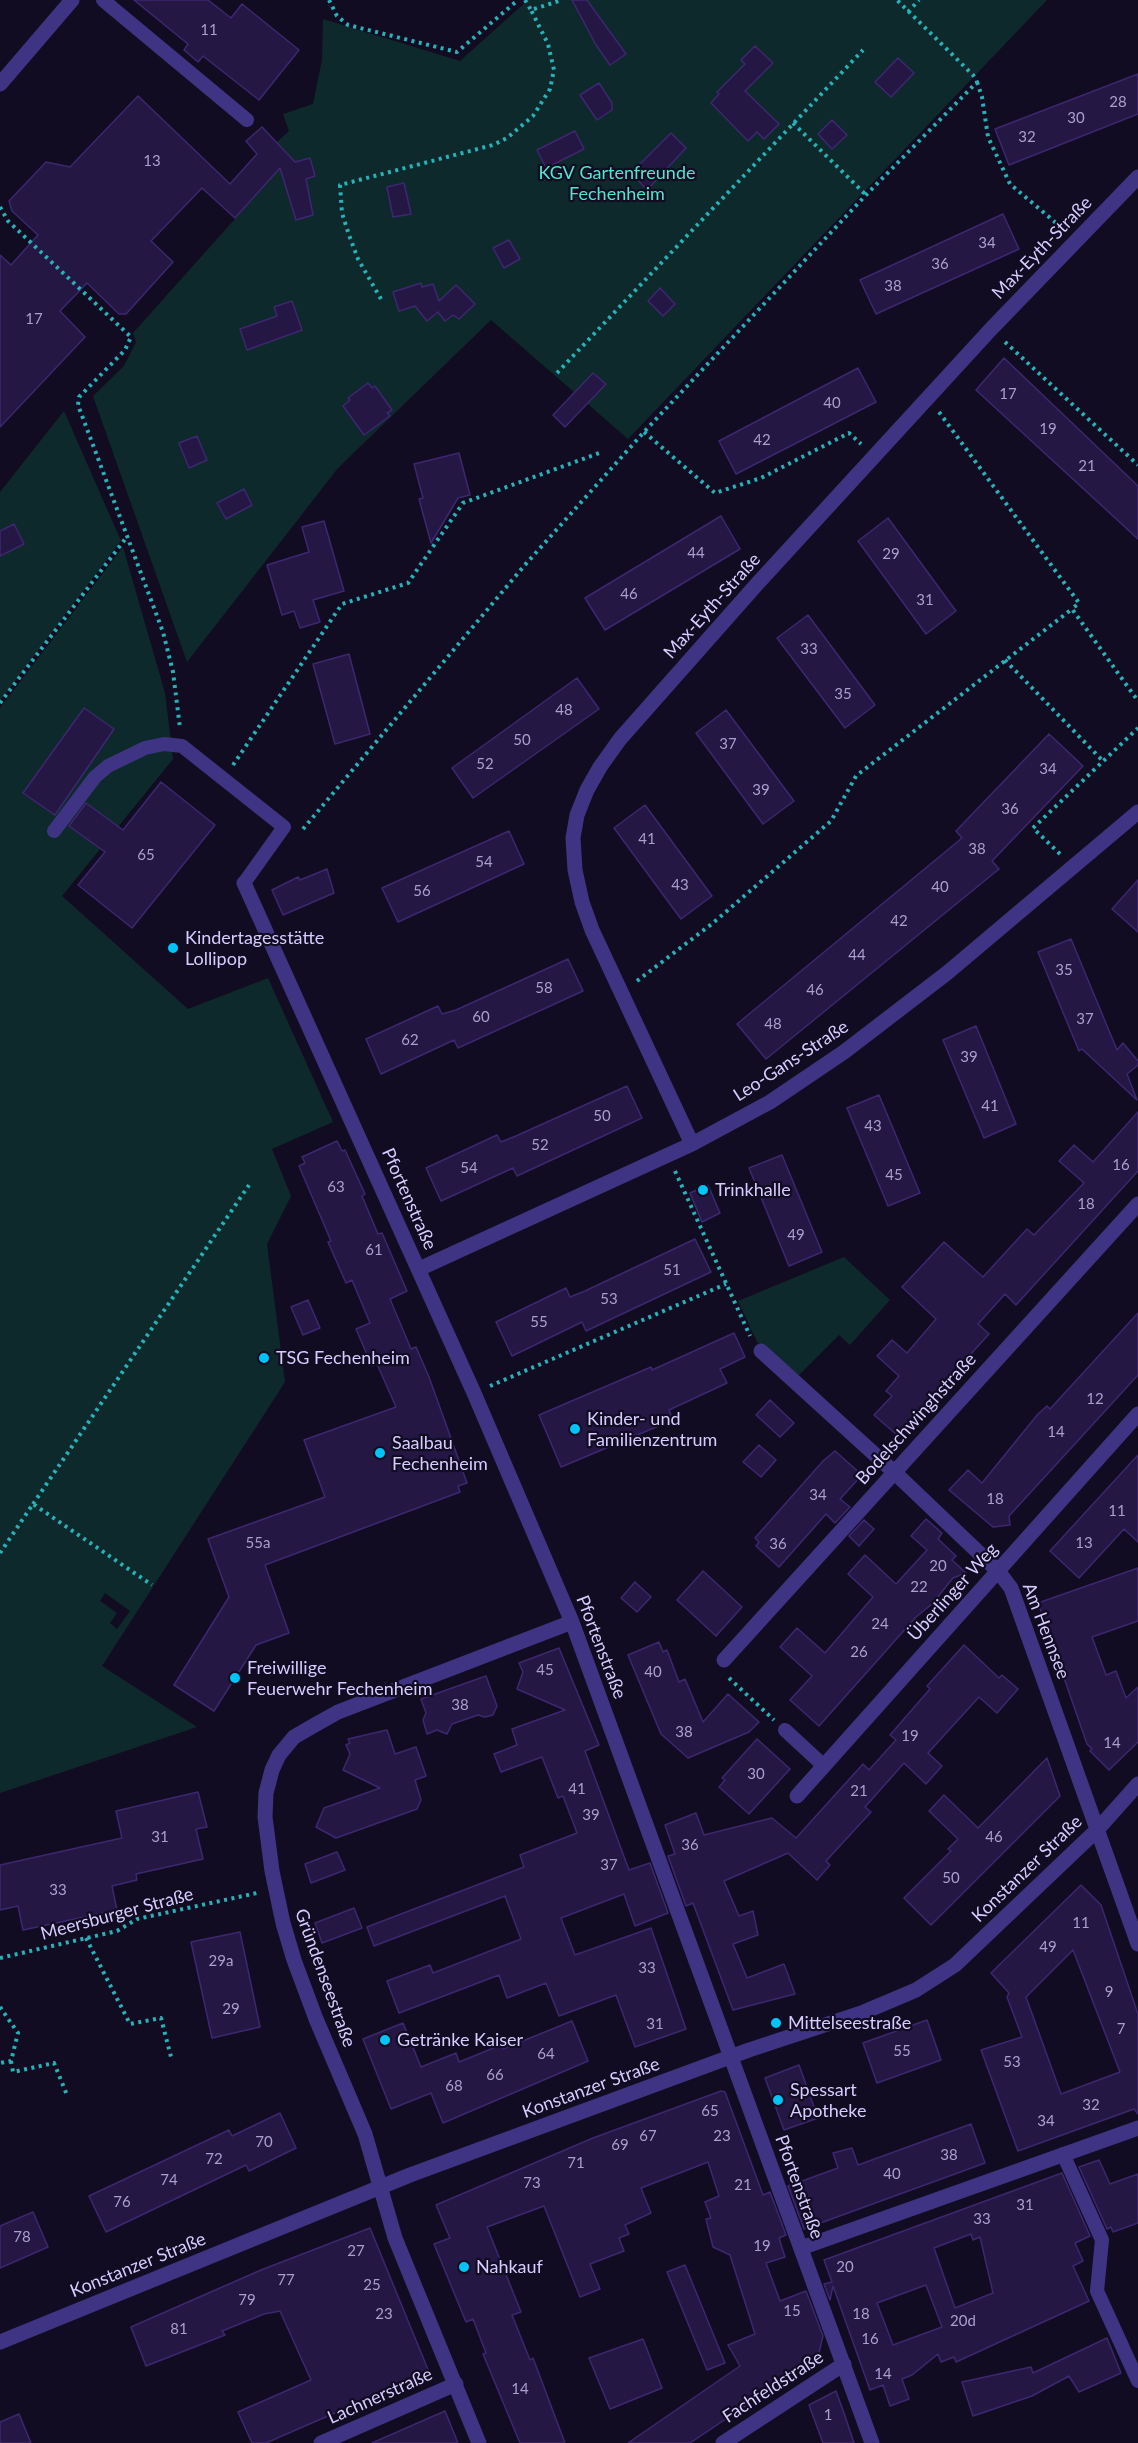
<!DOCTYPE html>
<html>
<head>
<meta charset="utf-8">
<style>
	body { margin:0 }
	canvas { display:block; background:#110c21 }
</style>
</head>
<body>
<canvas width="1138" height="2443"></canvas>
<script>
const ctx = document.querySelector('canvas').getContext('2d');
ctx.lineJoin = 'round';
function paint(path, color) { ctx.fillStyle = color; ctx.fill(path, 'evenodd'); }
const toPath = rows => new Path2D(rows.map(r => 'M' + r).join(''));
function stroke(path, color, width, dash) { ctx.strokeStyle = color; ctx.lineWidth = width; ctx.lineCap = dash ? 'butt' : 'round'; ctx.setLineDash(dash || []); ctx.stroke(path); }
function label(font, color, halo, rows, align = 'center') {
  ctx.font = font + ' Lato,sans-serif'; ctx.lineWidth = 4.5; ctx.setLineDash([]); ctx.textBaseline = 'middle'; ctx.strokeStyle = halo; ctx.fillStyle = color; for (const [text, x, y, turn = 0] of rows) {
    ctx.save(); ctx.translate(x, y); ctx.rotate((+turn || 0) * Math.PI / 180); ctx.textAlign = isNaN(turn) ? turn : align; if (halo) ctx.strokeText(text, 0, 0); ctx.fillText(text, 0, 0); ctx.restore();
  }
}
const green = toPath([
	[528,0,1047,0,628,439,491,320,338,468,187,662,93,396,124,366,136,342,133,333,268,182,250,167,289,131,283,114,313,104,322,60,323,19,460,61],
	[64,411,121,541,0,701,0,492],
	[123,547,165,693,173,759,62,896,188,1009,268,978,333,1122,272,1149,291,1196,267,1244,285,1382,102,1666,197,1727,0,1793,0,708],
	[105,1593,130,1611,117,1629,110,1623,117,1613,100,1601],
	[844,1257,890,1300,850,1345,839,1335,796,1378,757,1342,738,1301]
]);
const building = toPath([
	[134,0,208,0,231,18,242,4,299,50,259,100,203,56,198,62,184,50,188,44,134,0],
	[572,0,587,0,626,54,610,65,596,45,572,0],
	[755,46,773,63,745,91,779,124,764,139,757,132,748,141,711,103,719,94,717,92,745,64,741,60,755,46],
	[898,58,914,73,891,97,875,82,898,58],
	[1138,74,1138,114,1009,165,995,129,1138,74],
	[599,83,612,103,612,110,597,120,580,95,599,83],
	[138,96,230,184,257,154,246,141,262,127,295,162,310,158,315,176,306,179,313,215,296,220,280,168,235,218,202,188,151,241,173,262,126,314,119,314,87,283,60,311,85,337,0,427,0,255,11,265,38,235,12,211,9,201,46,162,70,167,138,96],
	[832,120,847,135,832,149,818,134,832,120],
	[575,131,584,149,546,168,537,150,575,131],
	[671,133,686,148,647,190,631,173,671,133],
	[404,183,411,214,393,217,387,187,404,183],
	[1003,214,1019,249,876,314,860,280,1003,214],
	[509,240,520,259,504,268,493,248,509,240],
	[421,283,422,287,433,284,439,301,456,285,475,304,459,319,453,315,445,321,438,312,427,321,415,306,399,311,393,292,421,283],
	[660,288,675,304,663,316,648,301,660,288],
	[292,301,302,330,247,350,240,329,277,316,274,307,292,301],
	[1004,358,1138,486,1138,539,976,390,1004,358],
	[858,368,876,402,736,474,719,441,858,368],
	[593,373,606,384,565,427,553,415,593,373],
	[368,383,372,388,375,386,392,410,387,413,390,416,364,435,343,406,350,400,348,398,368,383],
	[197,436,207,460,189,468,179,443,197,436],
	[459,453,470,495,458,498,431,543,419,499,423,498,414,464,459,453],
	[244,489,252,505,226,519,217,503,244,489],
	[721,516,740,549,605,630,585,598,721,516],
	[888,518,956,611,926,634,858,541,888,518],
	[324,521,344,591,313,600,320,622,300,628,294,611,282,615,267,565,309,552,302,527,324,521],
	[14,524,24,544,0,556,0,531,14,524],
	[808,615,875,705,845,728,777,638,808,615],
	[349,654,370,734,335,744,313,664,349,654],
	[577,678,599,709,473,798,452,768,577,678],
	[84,708,114,729,55,815,23,793,84,708],
	[726,710,794,801,763,824,696,733,726,710],
	[1049,734,1083,766,992,861,999,869,766,1059,737,1024,962,838,956,831,1049,734],
	[161,782,215,825,132,928,78,885,105,852,69,826,86,803,123,830,161,782],
	[645,805,712,896,681,919,614,828,645,805],
	[509,831,524,864,398,922,382,888,509,831],
	[327,869,334,893,283,915,272,890,298,877,300,880,327,869],
	[1138,880,1138,932,1112,909,1138,880],
	[1071,939,1117,1050,1123,1043,1138,1061,1138,1065,1127,1074,1137,1100,1082,1049,1079,1051,1038,952,1071,939],
	[568,959,583,991,458,1048,454,1040,381,1074,366,1039,438,1006,442,1014,456,1010,568,959],
	[976,1026,1016,1124,984,1138,943,1040,976,1026],
	[627,1086,642,1118,517,1176,513,1168,441,1201,426,1168,497,1135,501,1142,516,1136,627,1086],
	[879,1095,920,1193,888,1206,847,1108,879,1095],
	[1138,1112,1138,1171,1016,1305,1005,1294,978,1324,989,1334,897,1435,874,1415,892,1396,886,1391,899,1376,877,1356,892,1340,907,1353,936,1319,902,1287,944,1242,983,1277,1027,1229,1034,1235,1084,1183,1059,1161,1074,1145,1093,1162,1138,1112],
	[337,1141,342,1151,345,1150,365,1194,362,1196,378,1234,382,1233,407,1291,390,1299,411,1349,416,1347,429,1377,467,1483,458,1486,460,1492,265,1565,289,1633,256,1645,214,1711,174,1685,229,1597,208,1539,325,1497,304,1440,396,1407,377,1364,372,1366,356,1329,370,1323,352,1280,346,1283,328,1242,331,1241,299,1166,305,1163,302,1157,337,1141],
	[782,1155,822,1252,789,1266,749,1168,782,1155],
	[708,1185,720,1213,702,1222,690,1193,708,1185],
	[695,1239,711,1272,586,1331,582,1322,512,1356,496,1322,566,1288,570,1297,585,1291,695,1239],
	[308,1300,320,1328,303,1335,291,1307,308,1300],
	[1138,1313,1138,1375,1009,1516,1010,1525,993,1527,949,1490,968,1470,982,1483,1038,1414,1047,1406,1050,1409,1138,1313],
	[734,1333,745,1357,720,1369,727,1383,669,1410,673,1420,561,1467,539,1415,651,1367,652,1370,734,1333],
	[770,1400,794,1423,780,1437,756,1415,770,1400],
	[759,1445,776,1460,761,1477,743,1462,759,1445],
	[835,1451,862,1475,840,1499,850,1507,835,1523,826,1514,779,1567,756,1546,759,1542,755,1538,823,1461,835,1451],
	[1138,1455,1138,1542,1124,1529,1079,1578,1050,1551,1138,1455],
	[926,1519,942,1533,938,1539,956,1556,952,1560,966,1573,953,1578,932,1604,916,1617,819,1726,790,1700,812,1676,780,1647,797,1628,825,1653,873,1597,848,1574,865,1555,896,1584,927,1550,911,1536,926,1519],
	[864,1520,874,1529,859,1546,849,1536,864,1520],
	[1138,1568,1138,1621,1092,1637,1106,1675,1116,1671,1126,1698,1138,1687,1138,1742,1109,1770,1090,1751,1092,1749,1087,1744,1038,1603,1138,1568],
	[703,1571,742,1607,716,1636,677,1600,703,1571],
	[635,1582,651,1597,637,1612,621,1598,635,1582],
	[659,1642,663,1652,667,1650,679,1682,685,1679,703,1722,728,1694,759,1722,749,1732,688,1758,661,1734,628,1655,659,1642],
	[964,1645,999,1678,1002,1675,1018,1689,997,1713,979,1697,928,1753,942,1766,926,1784,904,1763,865,1807,871,1812,826,1861,830,1865,817,1880,788,1853,724,1881,739,1916,753,1911,758,1935,733,1944,747,1978,784,1964,795,1994,733,2010,693,1903,686,1906,668,1856,675,1854,665,1825,696,1813,704,1835,772,1818,796,1838,863,1764,869,1770,896,1740,890,1735,930,1689,927,1686,964,1645],
	[559,1648,599,1745,585,1751,629,1870,650,1863,668,1913,635,1926,624,1894,561,1918,575,1955,651,1928,686,2029,635,2047,616,1995,559,2016,546,1983,507,1998,499,1975,399,2013,387,1981,430,1965,433,1973,521,1939,505,1896,374,1946,367,1927,524,1867,520,1855,577,1833,563,1796,558,1798,542,1757,501,1772,494,1754,517,1745,512,1729,565,1710,517,1689,523,1672,519,1663,559,1648],
	[486,1676,497,1706,493,1715,485,1717,478,1715,452,1724,447,1734,437,1730,427,1734,423,1720,426,1713,421,1699,486,1676],
	[387,1730,395,1754,416,1747,426,1776,415,1780,421,1800,417,1809,336,1838,316,1827,324,1808,380,1788,343,1770,350,1754,346,1745,350,1743,348,1739,387,1730],
	[757,1739,790,1769,749,1814,719,1787,725,1780,722,1778,757,1739],
	[1047,1758,1060,1796,931,1925,904,1898,951,1851,948,1849,958,1839,929,1811,944,1795,978,1828,1047,1758],
	[198,1792,207,1827,196,1829,203,1859,136,1874,137,1880,112,1886,117,1910,23,1930,18,1906,0,1910,0,1865,122,1838,116,1811,198,1792],
	[337,1852,345,1870,311,1883,305,1864,337,1852],
	[1081,1885,1101,1905,1138,2014,1138,2114,1134,2109,1018,2151,981,2050,1022,2037,1007,1997,1009,1993,991,1973,1081,1885],
	[1073,1950,1120,2072,1061,2094,1026,1997,1073,1950],
	[354,1908,362,1928,322,1943,315,1923,354,1908],
	[240,1932,260,2027,212,2038,191,1942,240,1932],
	[927,2020,941,2060,877,2083,863,2043,927,2020],
	[572,2021,588,2061,443,2123,431,2093,391,2109,363,2039,403,2023,421,2067,456,2053,459,2062,501,2045,503,2049,572,2021],
	[799,2065,818,2118,784,2130,765,2078,799,2065],
	[721,2091,725,2092,763,2195,770,2192,786,2235,779,2238,785,2257,766,2263,780,2301,806,2291,823,2336,818,2357,690,2443,628,2443,740,2366,728,2345,755,2334,730,2255,713,2247,706,2219,711,2218,705,2202,719,2196,708,2162,641,2188,651,2213,625,2225,629,2234,619,2238,624,2251,590,2264,600,2289,580,2297,544,2206,487,2227,521,2312,512,2315,530,2360,533,2358,565,2443,520,2443,483,2354,486,2353,473,2319,466,2322,434,2244,450,2238,436,2205,593,2138,721,2091],
	[280,2113,296,2148,249,2171,246,2165,106,2232,89,2196,229,2130,232,2136,280,2113],
	[971,2124,985,2163,804,2229,788,2186,838,2168,833,2153,852,2148,858,2165,971,2124],
	[1099,2160,1110,2184,1138,2174,1138,2223,1113,2232,1111,2227,1107,2229,1079,2167,1099,2160],
	[1062,2173,1090,2236,1075,2243,1083,2261,1073,2266,1089,2301,956,2362,954,2357,941,2362,938,2354,912,2375,902,2379,909,2399,890,2406,883,2385,870,2390,833,2286,830,2300,824,2284,832,2282,824,2260,1062,2173],
	[971,2234,973,2240,980,2237,993,2293,955,2308,934,2248,971,2234],
	[926,2285,942,2327,893,2345,877,2303,926,2285],
	[33,2212,48,2247,0,2268,0,2226,33,2212],
	[370,2228,429,2372,266,2443,252,2443,238,2412,311,2380,280,2311,264,2314,222,2331,225,2335,146,2366,131,2327,261,2270,370,2228],
	[685,2265,725,2363,707,2370,667,2272,685,2265],
	[1107,2338,1121,2373,1079,2392,1069,2376,1032,2396,973,2416,962,2382,1031,2367,1033,2373,1107,2338],
	[643,2339,662,2388,610,2409,589,2358,643,2339],
	[836,2391,845,2416,854,2443,823,2443,809,2405,836,2391],
	[445,2411,458,2443,372,2443,445,2411],
	[19,2414,31,2443,0,2443,0,2422,19,2414]
]);
const path = toPath([
	[329,0,337,16,348,25,457,52,518,0],
	[525,0,531,10],
	[908,12,919,0],
	[977,82,982,97,988,137,1010,184,1062,228],
	[793,123,866,195],
	[0,207,8,221,131,337,125,350,79,397,78,405,163,632,173,672,180,728],
	[381,299,358,259,349,235,342,213,340,185,493,145,507,138,533,116,550,89,554,70,548,44,531,10,562,0],
	[1005,342,1138,465],
	[557,373,863,50],
	[939,412,1079,603,1072,609],
	[644,432,715,493,761,478,849,433,861,444],
	[1005,660,1102,760],
	[0,703,126,538],
	[233,765,342,604,408,583,463,503,602,452],
	[303,829,524,566,644,432,866,195,977,82,973,75,897,0],
	[1060,854,1033,828,1138,728],
	[637,981,713,923,831,821,856,776,1072,609,1138,701],
	[675,1171,750,1336],
	[490,1386,726,1284],
	[33,1504,249,1185],
	[0,1553,33,1504,152,1585],
	[729,1678,774,1720],
	[86,1938,130,2024,161,2018,171,2057],
	[0,1958,117,1931,137,1919,257,1893],
	[0,2007,18,2033,11,2061,0,2063],
	[11,2061,13,2072,54,2063,67,2095]
]);
const service = toPath([
	[103,0,247,120],
	[54,831,95,777,108,766,145,748,164,744,182,746,284,827,244,883],
	[785,1730,824,1766],
	[1063,2154,1102,2240,1097,2291,1138,2381]
]);
const minor = toPath([
	[0,84,72,0],
	[244,883,474,1393,572,1622,872,2443],
	[692,1144,592,930,582,902,575,870,573,838,577,815,587,790,600,767,620,739,757,584,991,329,1138,177],
	[419,1269,692,1144,770,1102,844,1052,947,973,1138,812],
	[761,1351,894,1472,998,1571,1011,1588,1138,1944],
	[724,1660,1138,1204],
	[797,1796,1138,1414],
	[801,2248,1138,2128],
	[0,2342,410,2175,749,2050,864,2012,916,1990,955,1965,1097,1830,1138,1784],
	[321,2443,456,2384],
	[479,2443,395,2238,365,2134,316,2019,294,1960,283,1923,272,1871,265,1817,266,1793,272,1770,279,1755,294,1737,313,1726,338,1712,572,1622],
	[723,2443,844,2364]
]);
const markers = [
	[173,948,6,"#00c4f7"],
	[703,1190,6,"#00c4f7"],
	[264,1358,6,"#00c4f7"],
	[575,1429,6,"#00c4f7"],
	[380,1453,6,"#00c4f7"],
	[235,1678,6,"#00c4f7"],
	[776,2023,6,"#00c4f7"],
	[385,2040,6,"#00c4f7"],
	[778,2100,6,"#00c4f7"],
	[464,2267,6,"#00c4f7"]
];
const numberNames = [
	["11",209,30],
	["28",1118,102],
	["30",1076,118],
	["32",1027,137],
	["13",152,161],
	["34",987,243],
	["36",940,264],
	["38",893,286],
	["17",34,319],
	["17",1008,394],
	["40",832,403],
	["19",1048,429],
	["42",762,440],
	["21",1087,466],
	["44",696,553],
	["29",891,554],
	["46",629,594],
	["31",925,600],
	["33",809,649],
	["35",843,694],
	["48",564,710],
	["50",522,740],
	["37",728,744],
	["52",485,764],
	["34",1048,769],
	["39",761,790],
	["36",1010,809],
	["41",647,839],
	["38",977,849],
	["65",146,855],
	["54",484,862],
	["43",680,885],
	["40",940,887],
	["56",422,891],
	["42",899,921],
	["44",857,955],
	["35",1064,970],
	["58",544,988],
	["46",815,990],
	["60",481,1017],
	["37",1085,1019],
	["48",773,1024],
	["62",410,1040],
	["39",969,1057],
	["41",990,1106],
	["50",602,1116],
	["43",873,1126],
	["52",540,1145],
	["16",1121,1165],
	["54",469,1168],
	["45",894,1175],
	["63",336,1187],
	["18",1086,1204],
	["49",796,1235],
	["61",374,1250],
	["51",672,1270],
	["53",609,1299],
	["55",539,1322],
	["12",1095,1399],
	["14",1056,1432],
	["34",818,1495],
	["18",995,1499],
	["11",1117,1511],
	["55a",258,1543],
	["13",1084,1543],
	["36",778,1544],
	["20",938,1566],
	["22",919,1587],
	["24",880,1624],
	["26",859,1652],
	["45",545,1670],
	["40",653,1672],
	["38",460,1705],
	["38",684,1732],
	["19",910,1736],
	["14",1112,1743],
	["30",756,1774],
	["41",577,1789],
	["21",859,1791],
	["39",591,1815],
	["31",160,1837],
	["46",994,1837],
	["36",690,1845],
	["37",609,1865],
	["50",951,1878],
	["33",58,1890],
	["11",1081,1923],
	["49",1048,1947],
	["29a",221,1961],
	["33",647,1968],
	["9",1109,1992],
	["29",231,2009],
	["31",655,2024],
	["7",1121,2029],
	["55",902,2051],
	["64",546,2054],
	["53",1012,2062],
	["66",495,2075],
	["68",454,2086],
	["32",1091,2105],
	["65",710,2111],
	["34",1046,2121],
	["67",648,2136],
	["23",722,2136],
	["70",264,2142],
	["69",620,2145],
	["38",949,2155],
	["72",214,2159],
	["71",576,2163],
	["40",892,2174],
	["74",169,2180],
	["73",532,2183],
	["21",743,2185],
	["76",122,2202],
	["31",1025,2205],
	["33",982,2219],
	["78",22,2237],
	["19",762,2246],
	["27",356,2251],
	["20",845,2267],
	["77",286,2280],
	["25",372,2285],
	["79",247,2300],
	["15",792,2311],
	["23",384,2314],
	["18",861,2314],
	["20d",963,2321],
	["81",179,2329],
	["16",870,2339],
	["14",883,2374],
	["14",520,2389],
	["1",828,2415]
];
const parkNames = [
	["KGV Gartenfreunde",617,173],
	["Fechenheim",617,194]
];
const streetNames = [
	["Max-Eyth-Straße",1042,248,-46],
	["Max-Eyth-Straße",712,606,-48],
	["Leo-Gans-Straße",791,1061,-33],
	["Pfortenstraße",409,1199,66],
	["Bodelschwinghstraße",916,1419,-48],
	["Überlinger Weg",953,1592,-48],
	["Am Hennsee",1046,1631,69],
	["Pfortenstraße",601,1647,69],
	["Konstanzer Straße",1027,1869,-44],
	["Meersburger Straße",117,1914,-15],
	["Gründenseestraße",325,1978,70],
	["Konstanzer Straße",591,2088,-20],
	["Pfortenstraße",799,2187,70],
	["Konstanzer Straße",138,2265,-22],
	["Fachfeldstraße",773,2387,-33],
	["Lachnerstraße",380,2396,-24]
];
const poiNames = [
	["Kindertagesstätte",185,938],
	["Lollipop",185,959],
	["Trinkhalle",715,1190],
	["TSG Fechenheim",276,1358],
	["Kinder- und",587,1419],
	["Familienzentrum",587,1440],
	["Saalbau",392,1443],
	["Fechenheim",392,1464],
	["Freiwillige",247,1668],
	["Feuerwehr Fechenheim",247,1689],
	["Mittelseestraße",788,2023],
	["Getränke Kaiser",397,2040],
	["Spessart",790,2090],
	["Apotheke",790,2111],
	["Nahkauf",476,2267]
];
paint(green, '#0e292b');
paint(building, '#241743');
stroke(building, '#3d2770', 1.5);
stroke(path, '#27b2b8', 4, [3, 4.5]);
stroke(service, '#3f3483', 14);
stroke(minor, '#3f3483', 15);
for (const [x, y, r, color] of markers) { const dot = new Path2D(); dot.arc(x, y, r, 0, 2 * Math.PI); ctx.fillStyle = color; ctx.fill(dot); stroke(dot, '#110c21', 2); }
label('15px', '#aa9fd0', null, numberNames);
label('18px', '#51e5d0', '#110c21', parkNames);
label('18px', '#d7ccff', '#110c21', streetNames);
label('18px', '#d7ccff', '#110c21', poiNames, 'left');
</script>
</body>
</html>
